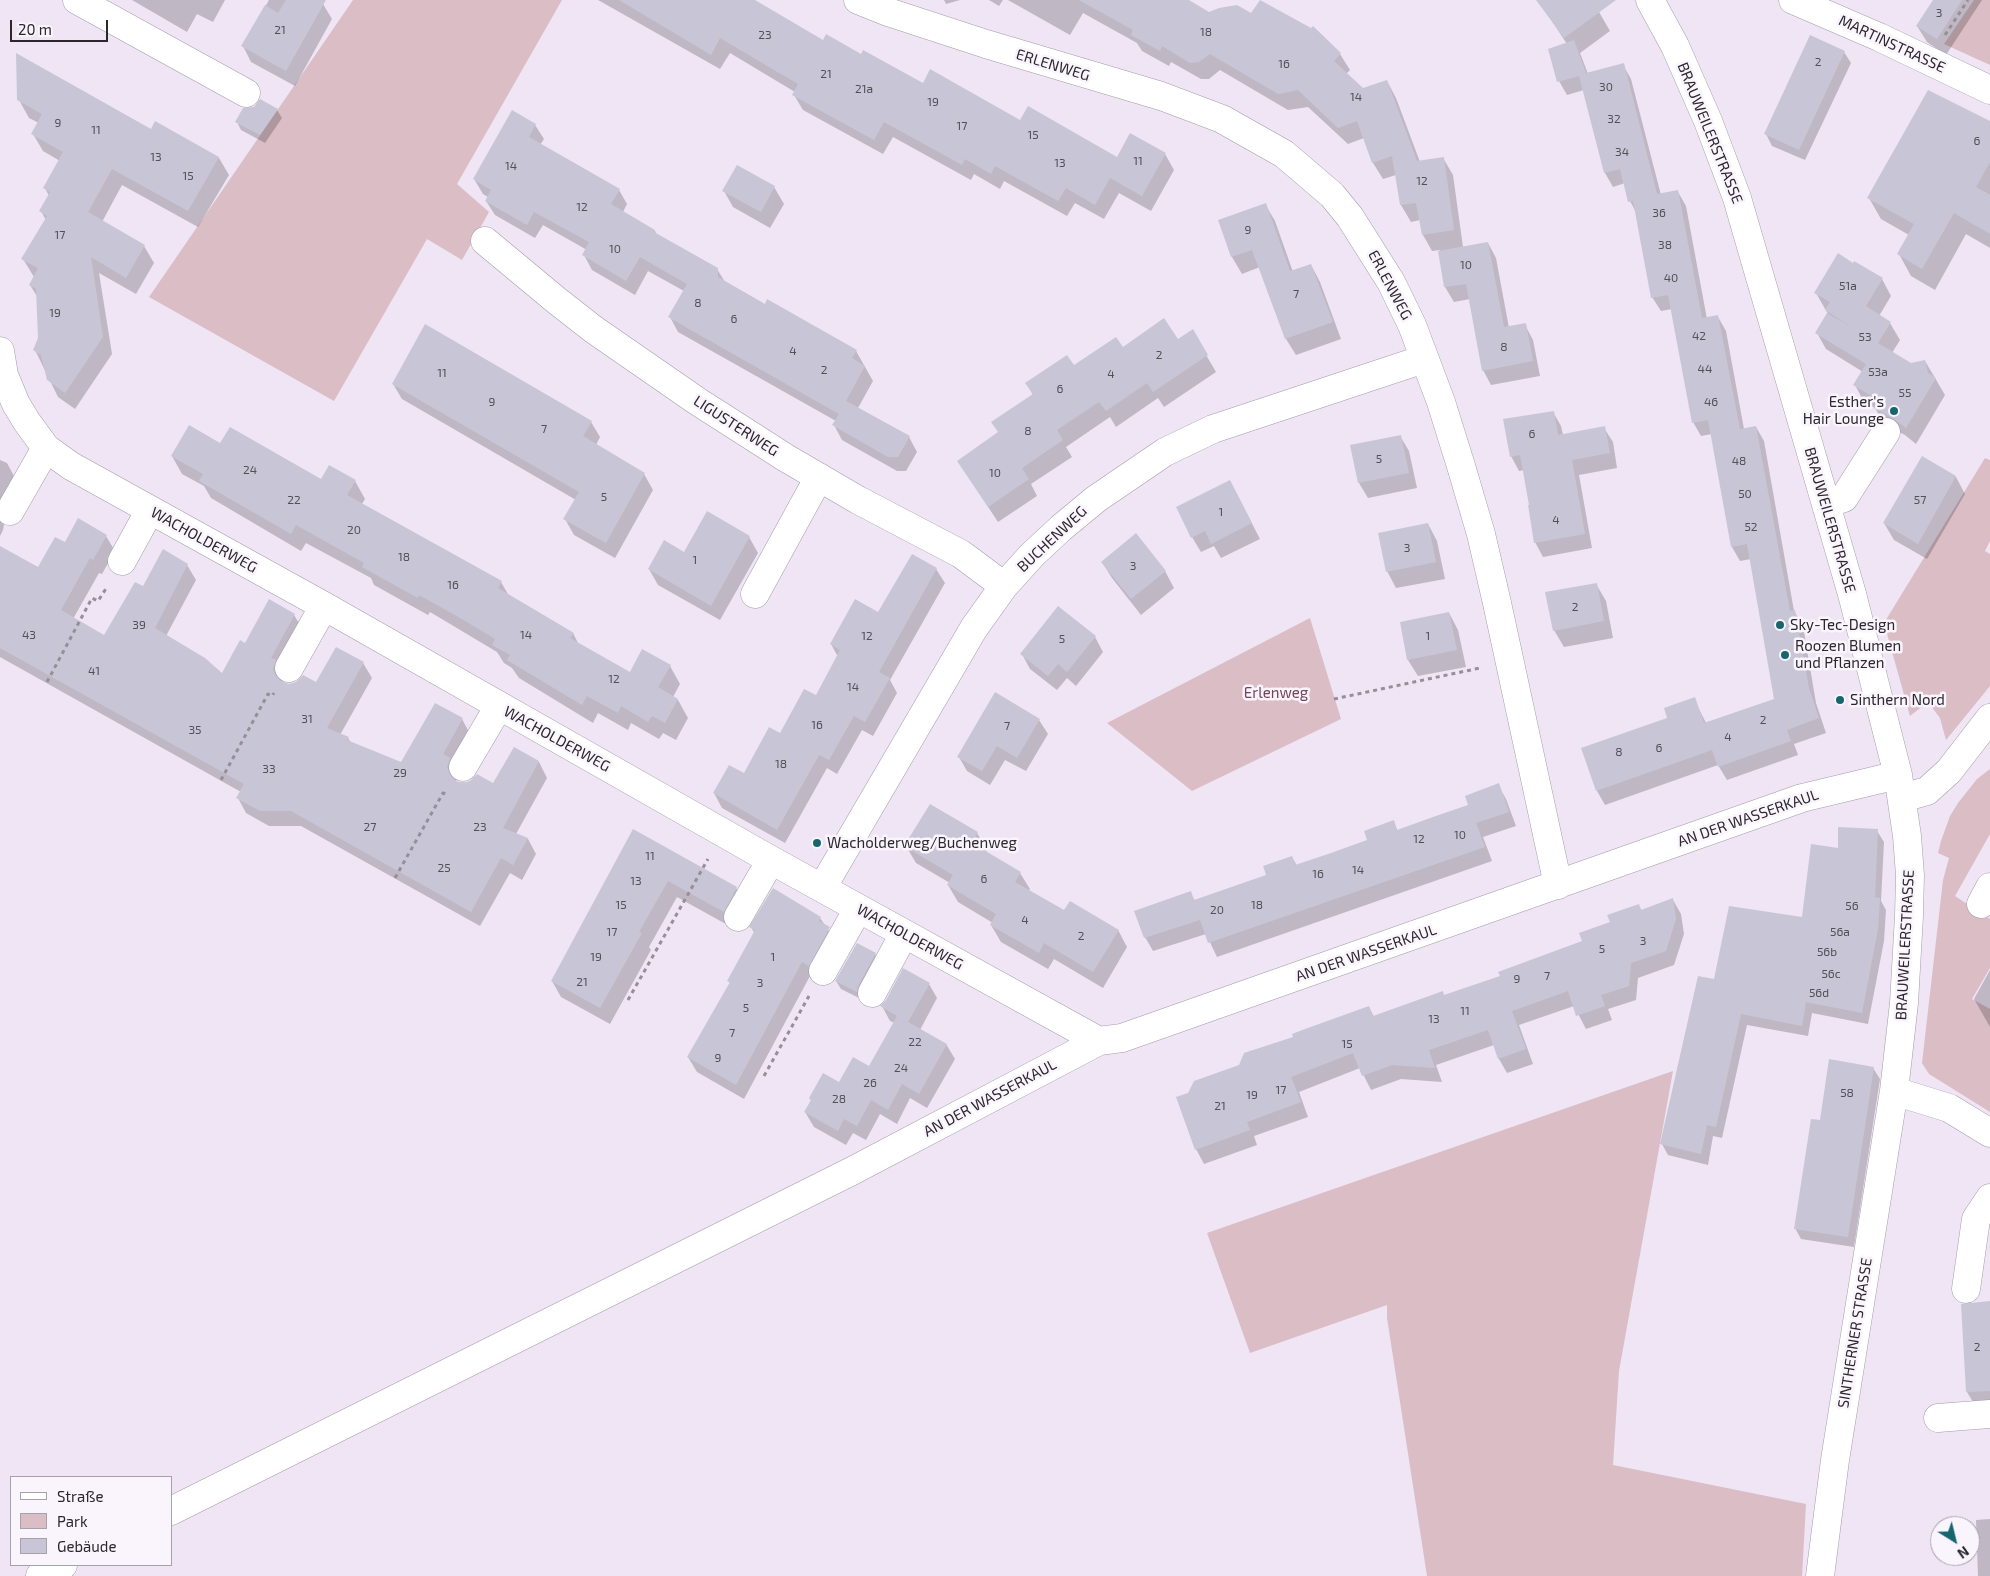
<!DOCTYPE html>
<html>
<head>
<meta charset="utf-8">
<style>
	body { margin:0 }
	#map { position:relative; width:1990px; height:1576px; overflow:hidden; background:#efe5f4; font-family:"Exo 2",sans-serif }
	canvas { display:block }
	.legend { position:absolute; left:10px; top:1476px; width:162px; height:90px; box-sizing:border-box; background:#faf4fd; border:1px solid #a7a2aa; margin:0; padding:6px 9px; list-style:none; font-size:15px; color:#2b272d }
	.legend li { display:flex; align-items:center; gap:10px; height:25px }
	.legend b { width:25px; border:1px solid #a7a2aa }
	.north { position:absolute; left:1930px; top:1516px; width:50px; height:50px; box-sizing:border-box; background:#faf4fd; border:1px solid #a7a2aa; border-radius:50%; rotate:144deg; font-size:14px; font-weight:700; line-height:20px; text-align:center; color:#2b272d }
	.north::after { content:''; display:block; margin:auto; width:18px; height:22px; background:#18656e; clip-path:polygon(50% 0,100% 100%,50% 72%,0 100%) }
	.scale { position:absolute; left:10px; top:20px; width:98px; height:22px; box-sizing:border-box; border:2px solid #2b272d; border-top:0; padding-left:6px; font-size:15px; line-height:18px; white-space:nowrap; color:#2b272d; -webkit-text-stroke:4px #faf4fd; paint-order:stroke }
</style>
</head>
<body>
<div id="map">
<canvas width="1990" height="1576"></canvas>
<ul class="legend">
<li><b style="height:6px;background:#fff"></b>Straße</li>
<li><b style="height:14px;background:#dbbdc6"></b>Park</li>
<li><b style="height:14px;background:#c8c6d6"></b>Gebäude</li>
</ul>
<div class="north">N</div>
<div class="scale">20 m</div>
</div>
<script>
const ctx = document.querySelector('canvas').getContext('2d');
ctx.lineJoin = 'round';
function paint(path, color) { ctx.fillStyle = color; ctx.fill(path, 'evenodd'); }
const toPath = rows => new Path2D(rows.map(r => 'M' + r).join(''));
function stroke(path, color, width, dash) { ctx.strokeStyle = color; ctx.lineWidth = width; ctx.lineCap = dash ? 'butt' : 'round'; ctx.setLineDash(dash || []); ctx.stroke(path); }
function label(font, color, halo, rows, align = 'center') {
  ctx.font = font + ' "Exo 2",sans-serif'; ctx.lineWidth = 5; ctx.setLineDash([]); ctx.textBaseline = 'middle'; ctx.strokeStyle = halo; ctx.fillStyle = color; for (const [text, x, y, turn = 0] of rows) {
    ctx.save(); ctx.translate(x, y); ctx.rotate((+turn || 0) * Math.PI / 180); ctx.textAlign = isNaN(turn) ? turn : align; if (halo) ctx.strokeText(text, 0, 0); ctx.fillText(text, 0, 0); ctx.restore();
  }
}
const green = toPath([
	[353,0,562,0,457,184,489,212,462,260,427,239,334,401,149,297],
	[1974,0,1990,0,1990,65,1944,44],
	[1985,458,1990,460,1990,541,1985,551,1990,554,1990,686,1946,740,1940,718,1928,702,1910,716,1884,623],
	[1310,618,1341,719,1192,791,1107,723],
	[1990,769,1990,834,1955,896,1990,919,1990,968,1972,999,1990,1009,1990,1112,1929,1074,1922,1063,1943,880,1949,858,1938,853,1941,841,1950,816,1958,803,1977,779],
	[1673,1071,1619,1371,1613,1465,1806,1504,1802,1576,1427,1576,1387,1318,1387,1305,1250,1353,1207,1233]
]);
const shadow = toPath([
	[132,0,225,0,213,22,197,14,187,32],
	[269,0,316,0,323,4,332,19,295,86,251,62,243,46],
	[598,0,751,0,824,41,861,56,923,85,1117,158,1165,154,1174,170,1151,211,1119,193,1104,219,1075,203,1067,216,1004,181,1000,189,974,174,971,180,893,137,883,154,803,110,794,95,795,92,730,53,720,69],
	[944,0,960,0,946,4],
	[989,0,1003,0,999,6],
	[1008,0,1181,0,1208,13,1340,54,1350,70,1346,74,1363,90,1387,81,1396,98,1420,162,1443,158,1453,175,1463,247,1488,243,1496,258,1509,328,1525,325,1533,340,1540,376,1491,385,1483,370,1470,299,1454,302,1445,287,1440,250,1432,251,1423,235,1420,220,1411,222,1401,205,1396,175,1383,179,1373,163,1364,138,1348,144,1308,107,1288,110,1220,70,1209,79,1201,79,1171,62,1169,66,1142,51,1137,43,1083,13,1070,35],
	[1538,0,1590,0,1599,12,1610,31,1580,53,1588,74,1623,65,1631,79,1661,195,1678,192,1686,206,1707,319,1718,317,1726,331,1744,429,1756,427,1764,441,1794,611,1803,626,1816,703,1826,733,1794,744,1798,755,1727,780,1718,765,1605,805,1597,791,1583,749,1669,719,1694,699,1706,723,1776,699,1751,559,1740,561,1732,547,1712,434,1701,436,1693,422,1672,309,1661,311,1652,297,1637,214,1630,201,1625,183,1613,187,1605,173,1584,90,1567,95,1559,81,1567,44],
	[1934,0,1982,0,1946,55,1927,42,1917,26],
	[1844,52,1851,63,1805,160,1772,146,1766,134],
	[19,100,151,131,156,123,219,158,229,175,198,227,122,185,102,222,144,246,154,263,136,294,99,273,112,354,75,409,58,397,35,350,40,338,38,298,30,285,34,277,23,259,46,220,41,211,49,196,45,188,60,161,43,151,33,134,39,123,29,118],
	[277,110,282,118,265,143,241,130,237,122],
	[1990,122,1990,248,1966,234,1935,290,1911,276,1899,254,1909,235,1881,219,1869,198],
	[535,125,544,139,540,145,619,190,627,204,623,212,655,231,657,235,717,269,725,282,766,305,856,351,873,381,858,408,909,437,917,452,906,471,897,471,842,440,834,425,836,421,678,332,670,317,684,291,648,271,635,295,592,270,584,255,587,250,543,225,535,238,495,215,486,201,488,197,483,194,474,179],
	[737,166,774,187,784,204,770,228,733,207,724,191],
	[1265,204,1275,221,1293,272,1311,265,1320,282,1341,339,1296,355,1286,339,1260,267,1242,274,1232,257,1219,221],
	[1882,279,1891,296,1879,316,1890,323,1900,340,1892,353,1911,364,1925,361,1945,395,1916,444,1905,435,1885,425,1875,408,1864,402,1855,385,1863,372,1826,349,1817,333,1828,314,1816,293],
	[1192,331,1216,372,1164,407,1158,398,1116,427,1110,417,1066,447,1072,457,1031,484,1037,496,998,522,958,461,999,433,1033,395,1027,384,1123,348,1178,340],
	[393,384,591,422,600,437,596,445,644,474,653,490,615,558,574,535,565,519,576,500,402,399],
	[1553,412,1561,426,1563,435,1604,428,1613,442,1617,468,1579,475,1592,548,1543,557,1535,542,1524,470,1519,471,1511,456],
	[1400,436,1409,451,1417,488,1368,498,1359,483,1352,446],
	[221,444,321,481,355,481,365,499,362,504,501,582,509,596,573,633,579,645,630,673,670,666,680,684,673,697,678,700,688,718,676,740,663,733,659,739,631,723,628,730,598,713,593,723,519,678,512,668,504,663,497,652,430,612,428,615,374,585,371,578,306,543,301,551,211,498,204,486,182,474,172,456],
	[1923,458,1956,477,1965,494,1927,559,1894,540,1884,523],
	[0,460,7,463,15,478,0,507],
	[1230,481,1260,539,1221,558,1214,546,1201,552,1192,537],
	[0,511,5,519,3,530,0,536],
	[707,513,749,537,758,553,720,620,658,585,649,569,684,553],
	[1428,524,1437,541,1445,579,1396,588,1387,571],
	[106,536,115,551,102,574,99,573,73,619,105,637,143,588,187,565,196,580,166,636,222,675,245,645,294,615,303,630,282,683,289,685,317,684,363,663,372,678,340,735,348,738,351,743,402,764,462,719,470,734,456,782,493,784,514,749,539,762,547,778,516,834,528,839,536,854,522,880,510,873,480,926,301,826,269,826,246,813,238,798,241,792,0,657,0,547,39,569,65,544],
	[913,556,936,569,945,583,890,680,897,693,873,736,862,730,837,774,827,768,785,843,722,808,714,793,744,774,816,697,838,657,831,644,878,614],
	[1102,562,1165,571,1174,588,1141,615,1112,578],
	[1596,584,1606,601,1613,638,1564,647,1554,630],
	[1449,613,1458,630,1466,667,1418,676,1408,660],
	[1095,637,1103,652,1076,686,1067,678,1057,690,1030,669,1022,654],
	[1039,720,1048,734,1026,771,1005,760,990,785,967,771,959,757],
	[1498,785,1506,799,1516,826,1483,837,1492,861,1217,957,1206,934,1153,951,1145,937,1190,893,1195,901,1268,876,1292,857,1297,866,1369,841,1393,822,1398,831,1470,806],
	[633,831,736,888,745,904,733,928,677,897,649,947,651,950,610,1024,561,997,552,981],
	[1877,831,1884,842,1881,901,1886,910,1884,941,1868,1024,1812,1013,1808,1036,1747,1025,1722,1138,1713,1136,1708,1165,1668,1155,1662,1144,1715,981,1803,918],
	[977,833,987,850,986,852,1020,873,1030,889,1028,892,1064,912,1118,930,1127,947,1103,988,1054,959,1048,969,1001,942,991,925,993,923,958,902,948,885,950,883,916,863,906,846],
	[773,890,820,918,837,943,817,980,810,976,744,1099,697,1072,688,1057,730,983,728,981,755,934,751,927],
	[1673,900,1681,914,1684,934,1674,965,1638,978,1636,1000,1608,1009,1612,1020,1586,1029,1574,1006,1519,1025,1533,1064,1507,1073,1499,1059,1494,1045,1436,1065,1442,1082,1401,1079,1371,1090,1360,1068,1299,1092,1308,1117,1254,1136,1257,1145,1204,1164,1196,1149,1189,1094,1240,1066,1294,1037,1369,1007,1374,1017,1444,996,1502,976,1583,942,1639,906,1642,911],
	[875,954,880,962,861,999,841,989,836,981],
	[1990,970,1990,1027,1974,999],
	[929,984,937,998,920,1030,946,1044,955,1059,927,1108,910,1098,897,1124,880,1114,866,1140,853,1133,846,1145,814,1127,805,1112,811,1101,810,1098,870,1068,895,1023,890,1021,882,1006,887,1001],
	[1873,1068,1880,1079,1854,1247,1801,1239,1795,1228],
	[1990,1303,1990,1417,1982,1417,1967,1392,1963,1305],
	[1990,1519,1990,1576,1978,1576,1976,1520]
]);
const building = toPath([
	[286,0,326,0,286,71,241,46,265,5,278,13],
	[619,0,755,0,823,40,826,34,861,54,863,50,923,83,930,69,1020,120,1028,106,1117,157,1130,133,1166,153,1142,196,1110,178,1095,205,1066,188,1058,201,995,166,991,174,965,159,962,165,884,122,874,140,792,95,798,84,720,38,711,55],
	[1079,0,1189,0,1209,12,1219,8,1237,5,1251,13,1260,0,1311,28,1313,26,1341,53,1334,61,1363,88,1387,80,1417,161,1444,157,1454,230,1422,235,1416,203,1400,205,1392,156,1372,163,1357,121,1338,128,1298,90,1278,94,1210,54,1199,62,1190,63,1162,46,1160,51,1131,35,1133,30],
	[1536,0,1616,0,1564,38],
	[1933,0,1962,0,1937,39,1916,26],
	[1810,35,1845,51,1799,150,1764,134],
	[1574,40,1586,73,1624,63,1657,194,1678,190,1702,318,1718,315,1740,429,1756,426,1790,611,1795,610,1809,688,1819,718,1787,730,1791,741,1718,767,1712,750,1596,791,1581,748,1667,718,1664,708,1695,697,1704,723,1774,699,1747,544,1731,547,1708,420,1692,423,1668,295,1651,298,1633,201,1628,202,1620,169,1604,173,1579,76,1557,82,1548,49],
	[16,53,151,129,155,121,219,157,188,211,112,169,88,212,145,245,126,278,91,257,103,337,65,393,47,380,41,355,33,350,38,338,36,289,29,285,38,268,21,259,47,216,39,211,50,192,43,188,63,152,31,134,42,114,17,100],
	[1928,90,1990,121,1990,162,1976,187,1990,195,1990,234,1954,213,1922,269,1897,254,1914,224,1867,198],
	[260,99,278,109,260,135,235,122,243,108,254,107],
	[512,110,536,124,529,137,620,189,611,204,655,230,654,232,718,268,718,277,765,304,767,299,857,350,852,358,865,366,846,401,910,436,898,457,888,457,832,425,839,414,668,317,687,284,640,257,626,281,582,255,589,242,534,212,527,225,485,201,491,190,473,179],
	[737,165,775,186,761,212,722,191],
	[1266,203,1290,271,1311,264,1333,322,1285,339,1252,250,1231,257,1218,220],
	[1488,242,1504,327,1526,323,1533,361,1482,371,1466,284,1444,287,1438,251],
	[1838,253,1853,263,1854,261,1883,278,1866,306,1891,322,1878,343,1911,363,1925,360,1928,373,1936,378,1906,428,1894,419,1874,408,1879,400,1853,385,1866,364,1815,333,1827,313,1853,328,1825,310,1830,302,1814,293],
	[1164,318,1178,339,1193,329,1208,355,1153,392,1147,383,1106,411,1099,402,1057,430,1063,440,1022,468,1029,479,988,507,957,461,998,432,991,422,1033,394,1025,383,1067,355,1074,365,1116,337,1123,347],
	[425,324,592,421,583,436,645,473,606,543,563,519,579,492,392,384],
	[1554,411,1558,435,1605,426,1610,453,1572,460,1585,534,1534,543,1528,505,1529,505,1520,455,1510,457,1503,419],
	[189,425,220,443,230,427,321,479,329,465,356,480,347,495,502,581,498,588,574,633,570,638,630,672,642,649,671,665,658,687,678,699,665,723,652,716,648,722,621,706,618,713,587,696,582,705,507,660,510,655,492,645,495,639,462,619,419,595,418,598,362,567,364,563,296,525,291,534,199,481,203,474,171,456],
	[1401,435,1409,473,1358,483,1350,445],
	[1922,456,1956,476,1918,544,1883,523],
	[1230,480,1252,523,1211,544,1205,531,1191,538,1176,507],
	[707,511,750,536,711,606,648,569,664,540,684,552],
	[78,518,107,535,93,560,90,558,61,610,104,635,135,582,143,586,163,549,188,564,155,628,205,658,222,673,240,640,245,643,269,599,295,614,271,658,276,660,273,669,275,675,281,681,289,684,296,682,303,675,316,682,336,647,364,662,327,728,349,737,347,740,401,762,435,703,463,718,443,754,450,758,447,767,450,775,456,781,463,783,470,781,477,774,493,783,514,747,539,761,503,828,528,838,513,865,501,858,471,912,291,811,260,811,236,798,244,784,0,648,0,546,38,567,55,537,65,542],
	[1428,523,1436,562,1386,572,1378,533],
	[1136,533,1166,571,1131,599,1101,562],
	[912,554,937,568,879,672,890,678,865,722,854,716,829,760,819,755,777,830,713,793,729,765,744,773,769,727,780,733,804,689,816,695,840,650,830,644,855,599,878,612],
	[1597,583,1604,621,1553,631,1545,592],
	[1058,606,1096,636,1067,672,1058,664,1048,676,1020,654],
	[1449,612,1457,650,1407,660,1400,622],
	[995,692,1040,719,1017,758,997,746,982,771,957,757],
	[1499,783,1509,812,1476,823,1485,847,1208,943,1200,920,1144,938,1134,911,1191,891,1194,900,1266,875,1263,866,1292,856,1295,865,1331,853,1367,840,1364,831,1394,820,1397,830,1433,817,1468,805,1465,796],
	[930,804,978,832,972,843,1021,872,1015,882,1064,910,1070,901,1119,930,1093,972,1044,943,1039,953,990,925,996,914,947,885,953,875,904,846],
	[1838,827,1878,829,1875,897,1880,898,1878,929,1862,1013,1806,1002,1802,1026,1741,1014,1716,1127,1707,1125,1701,1154,1660,1144,1698,976,1714,979,1729,906,1802,917,1811,844,1838,848],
	[633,829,737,887,724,912,668,881,639,932,642,933,600,1008,551,981],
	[773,888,821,917,819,921,830,927,809,966,802,962,736,1085,687,1057,730,982,727,981,755,930,749,927],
	[1673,898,1676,919,1666,951,1631,963,1629,986,1601,995,1605,1006,1576,1016,1568,991,1512,1011,1526,1049,1498,1059,1488,1030,1429,1050,1435,1068,1392,1065,1362,1076,1353,1053,1291,1077,1301,1102,1247,1122,1250,1130,1195,1150,1176,1097,1188,1093,1194,1081,1239,1065,1244,1053,1293,1037,1292,1034,1305,1029,1369,1006,1373,1016,1443,991,1444,995,1500,976,1498,972,1582,941,1579,933,1610,922,1607,915,1639,904,1641,910],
	[857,943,876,953,858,986,857,992,835,981],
	[903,968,930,983,908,1022,947,1044,919,1094,902,1084,888,1110,871,1100,857,1126,844,1119,838,1131,804,1112,811,1100,809,1098,823,1073,839,1082,853,1057,869,1066,897,1016,880,1006,886,1000],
	[1829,1059,1874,1067,1848,1237,1794,1229,1811,1119,1820,1120],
	[1990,1301,1990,1391,1966,1392,1961,1304]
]);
const path = toPath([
	[1945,35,1968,0],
	[47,682,92,598,98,601,107,587],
	[1334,699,1480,668],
	[221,780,268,694,272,696,274,693],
	[395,878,443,793,446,794],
	[628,1000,708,859],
	[764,1076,809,996]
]);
const minor = toPath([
	[77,0,246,93],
	[858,0,888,12,986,44,1161,96,1222,119,1284,154,1332,195,1350,217,1391,282,1412,325,1441,402,1461,466,1481,534,1497,603,1558,885],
	[1650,0,1675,46,1708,121,1737,198,1852,594,1898,775,1907,836,1910,875,1909,916,1904,1003,1894,1091,1835,1460,1820,1576],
	[1793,0,1879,37,1990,90],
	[485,241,556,300,593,329,697,401,786,458,858,500,961,554,1004,586],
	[0,351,4,375,16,404,27,422,46,448,71,466,324,606,771,860,1099,1041],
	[1826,504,1844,498,1886,432],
	[10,511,46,448],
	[122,561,150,510],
	[755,594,819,477],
	[289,668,324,606],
	[463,767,499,706],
	[1902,798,1927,791,1949,771,1990,718],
	[822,888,974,628,1004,586,1032,555,1061,528,1096,499,1165,452,1213,429,1424,359],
	[1981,904,1990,887],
	[738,917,771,860],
	[823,971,858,909],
	[872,993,904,934],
	[1894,1091,1949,1108,1990,1133],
	[1966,1289,1976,1219,1990,1198],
	[1938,1418,1990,1414],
	[171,1511,852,1171,1099,1041,1122,1038,1802,798,1898,775],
	[40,1576,63,1565]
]);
const markers = [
	[1894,411,5,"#18656e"],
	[1780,625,5,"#18656e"],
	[1785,655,5,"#18656e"],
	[1840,700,5,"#18656e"],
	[817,843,5,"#18656e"]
];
const numberNames = [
	["3",1939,13],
	["21",280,30],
	["18",1206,32],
	["23",765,35],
	["2",1818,62],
	["16",1284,64],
	["21",826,74],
	["30",1606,87],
	["21a",864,89],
	["14",1356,97],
	["19",933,102],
	["32",1614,119],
	["9",58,123],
	["17",962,126],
	["11",96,130],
	["15",1033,135],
	["6",1977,141],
	["34",1622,152],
	["13",156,157],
	["11",1138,161],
	["13",1060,163],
	["14",511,166],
	["15",188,176],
	["12",1422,181],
	["12",582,207],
	["36",1659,213],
	["9",1248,230],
	["17",60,235],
	["38",1665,245],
	["10",615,249],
	["10",1466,265],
	["40",1671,278],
	["51a",1848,286],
	["7",1296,294],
	["8",698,303],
	["19",55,313],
	["6",734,319],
	["42",1699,336],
	["53",1865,337],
	["8",1504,347],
	["4",793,351],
	["2",1159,355],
	["44",1705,369],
	["2",824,370],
	["53a",1878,372],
	["11",442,373],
	["4",1111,374],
	["6",1060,389],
	["55",1905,393],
	["9",492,402],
	["46",1711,402],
	["7",544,429],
	["8",1028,431],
	["6",1532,434],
	["5",1379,459],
	["48",1739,461],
	["24",250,470],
	["10",995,473],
	["50",1745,494],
	["5",604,497],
	["22",294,500],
	["57",1920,500],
	["1",1221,512],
	["4",1556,520],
	["52",1751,527],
	["20",354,530],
	["3",1407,548],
	["18",404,557],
	["1",695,560],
	["3",1133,566],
	["16",453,585],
	["2",1575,607],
	["39",139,625],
	["43",29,635],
	["14",526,635],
	["12",867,636],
	["1",1428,636],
	["5",1062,639],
	["41",94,671],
	["12",614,679],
	["14",853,687],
	["31",307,719],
	["2",1763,720],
	["16",817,725],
	["7",1007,726],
	["35",195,730],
	["4",1728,737],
	["6",1659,748],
	["8",1619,752],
	["18",781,764],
	["33",269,769],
	["29",400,773],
	["27",370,827],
	["23",480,827],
	["10",1460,835],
	["12",1419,839],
	["11",650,856],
	["25",444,868],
	["14",1358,870],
	["16",1318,874],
	["6",984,879],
	["13",636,881],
	["15",621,905],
	["18",1257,905],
	["56",1852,906],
	["20",1217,910],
	["4",1025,920],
	["17",612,932],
	["56a",1840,932],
	["2",1081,936],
	["3",1643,941],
	["5",1602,949],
	["56b",1827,952],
	["19",596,957],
	["1",773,957],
	["56c",1831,974],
	["7",1547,976],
	["9",1517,979],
	["21",582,982],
	["3",760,983],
	["56d",1819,993],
	["5",746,1008],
	["11",1465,1011],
	["13",1434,1019],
	["7",732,1033],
	["22",915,1042],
	["15",1347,1044],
	["9",718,1058],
	["24",901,1068],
	["26",870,1083],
	["17",1281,1090],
	["58",1847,1093],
	["19",1252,1095],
	["28",839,1099],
	["21",1220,1106],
	["2",1977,1347]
];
const streetNames = [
	["MARTINSTRASSE",1892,44,25],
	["ERLENWEG",1053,65,17],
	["BRAUWEILERSTRASSE",1710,133,68],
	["ERLENWEG",1390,285,62],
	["LIGUSTERWEG",736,426,33],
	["BRAUWEILERSTRASSE",1830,520,74],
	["BUCHENWEG",1052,539,-43],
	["WACHOLDERWEG",204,540,29],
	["WACHOLDERWEG",557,739,29],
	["AN DER WASSERKAUL",1748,818,-19],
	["WACHOLDERWEG",910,937,29],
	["BRAUWEILERSTRASSE",1905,945,-87],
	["AN DER WASSERKAUL",1366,953,-19],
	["AN DER WASSERKAUL",990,1098,-28],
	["SINTHERNER STRASSE",1855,1333,-81]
];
const poiNames = [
	["Esther's",1884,402,"right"],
	["Hair Lounge",1884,419,"right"],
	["Sky-Tec-Design",1790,625],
	["Roozen Blumen",1795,646],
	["und Pflanzen",1795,663],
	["Sinthern Nord",1850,700],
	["Wacholderweg/Buchenweg",827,843]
];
const parkNames = [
	["Erlenweg",1276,693]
];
paint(green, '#dbbdc6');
paint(shadow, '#0003');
paint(building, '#c8c6d6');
stroke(minor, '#a49ba9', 29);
stroke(path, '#968f99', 3, [4, 4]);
stroke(minor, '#fff', 28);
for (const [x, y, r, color] of markers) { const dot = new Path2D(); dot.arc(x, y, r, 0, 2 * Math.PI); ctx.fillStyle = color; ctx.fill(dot); stroke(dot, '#faf4fd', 2); }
label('12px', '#524f57', null, numberNames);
label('15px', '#2b272d', '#faf4fd', streetNames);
label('15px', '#2b272d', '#faf4fd', poiNames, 'left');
label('15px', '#754255', '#faf4fd', parkNames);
</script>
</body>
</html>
